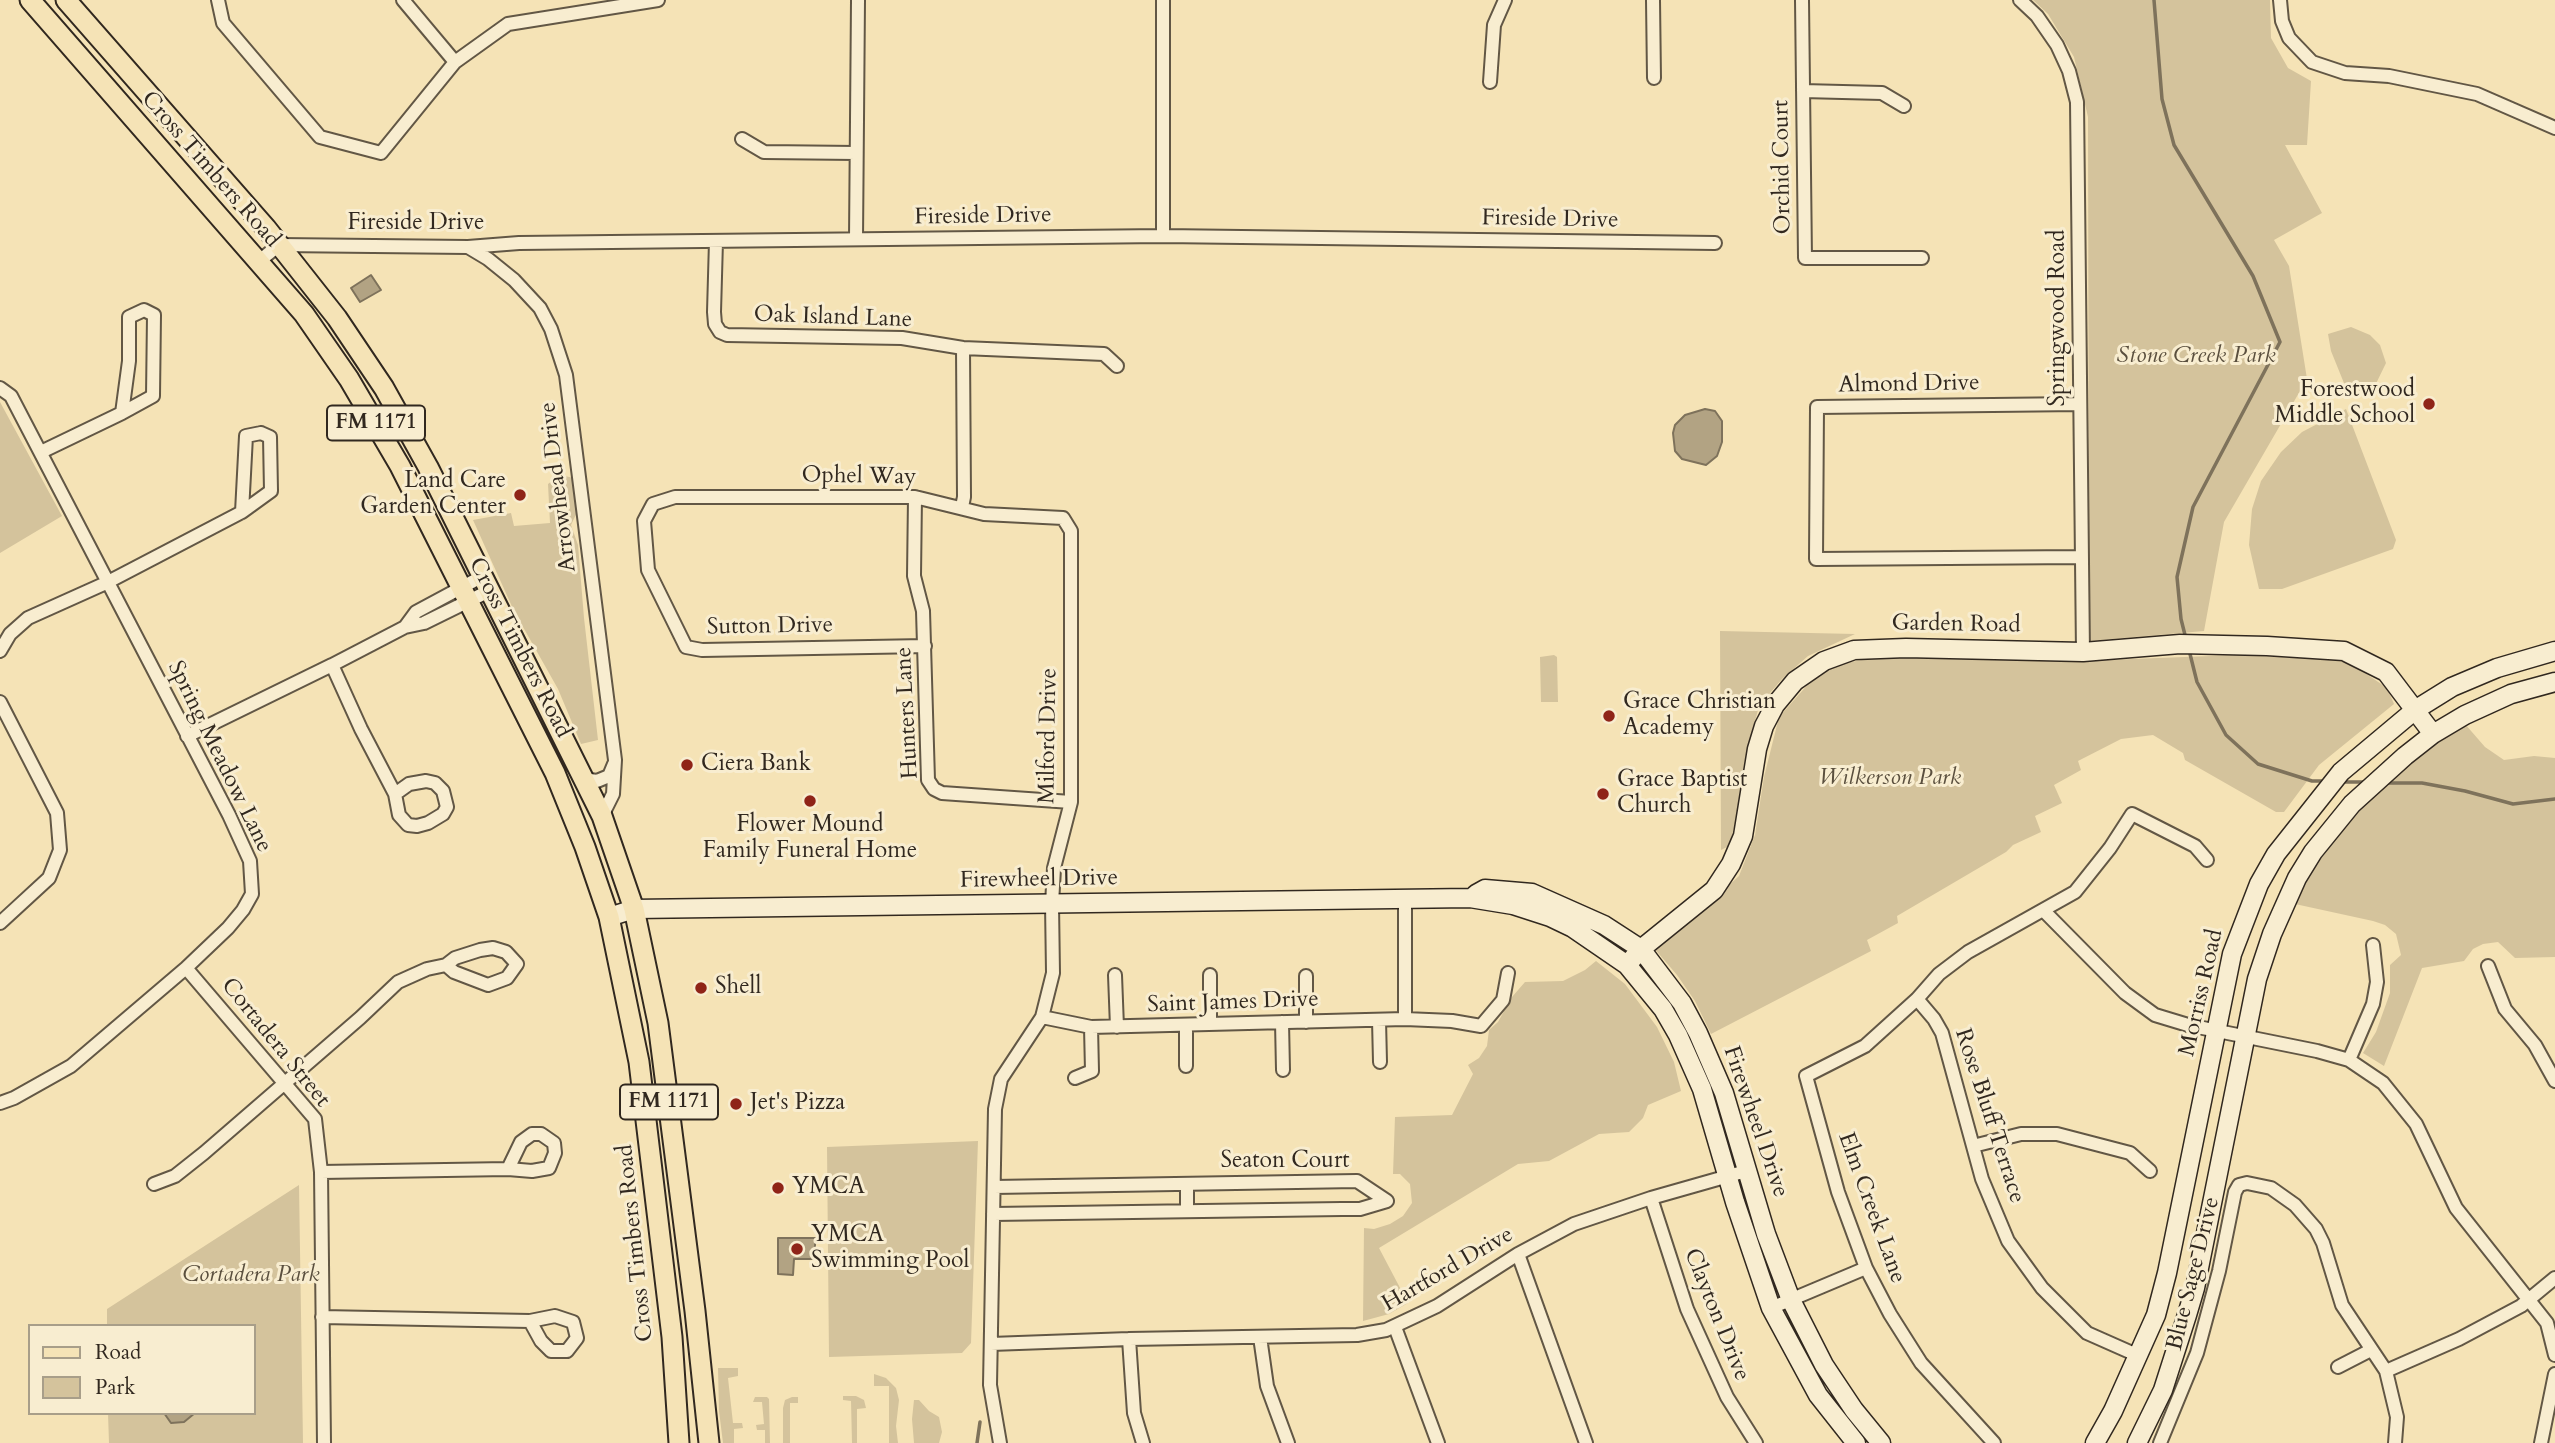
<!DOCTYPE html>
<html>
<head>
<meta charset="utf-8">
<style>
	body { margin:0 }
	#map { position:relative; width:2555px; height:1443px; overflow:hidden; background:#f5e3b6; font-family:Cardo,serif }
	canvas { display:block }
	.legend { position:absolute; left:28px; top:1324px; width:228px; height:91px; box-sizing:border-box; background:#f8edd0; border:2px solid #a89e89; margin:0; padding:9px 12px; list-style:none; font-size:21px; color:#31281f }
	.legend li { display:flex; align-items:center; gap:14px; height:35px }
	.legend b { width:35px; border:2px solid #a89e89 }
</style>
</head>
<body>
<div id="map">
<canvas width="2555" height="1443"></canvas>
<ul class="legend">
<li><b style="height:9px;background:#f5e3b6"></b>Road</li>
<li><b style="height:19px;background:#d4c39c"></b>Park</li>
</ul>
</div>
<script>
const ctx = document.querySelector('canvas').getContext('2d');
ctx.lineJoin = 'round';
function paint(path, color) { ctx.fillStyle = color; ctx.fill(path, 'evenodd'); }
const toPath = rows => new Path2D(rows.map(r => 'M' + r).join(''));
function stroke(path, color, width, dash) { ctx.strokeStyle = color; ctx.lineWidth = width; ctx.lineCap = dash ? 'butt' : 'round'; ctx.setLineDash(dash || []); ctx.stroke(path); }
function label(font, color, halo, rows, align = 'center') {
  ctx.font = font + ' Cardo,serif'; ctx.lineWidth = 6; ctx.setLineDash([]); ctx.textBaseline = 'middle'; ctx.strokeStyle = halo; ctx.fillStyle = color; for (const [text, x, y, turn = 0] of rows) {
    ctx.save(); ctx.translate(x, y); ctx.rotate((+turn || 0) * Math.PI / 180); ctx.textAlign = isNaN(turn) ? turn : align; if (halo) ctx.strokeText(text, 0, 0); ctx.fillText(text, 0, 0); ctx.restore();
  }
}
const green = toPath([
	[2033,0,2270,0,2271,38,2288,68,2311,81,2307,145,2285,145,2322,213,2274,240,2289,266,2307,379,2224,522,2204,631,2089,641,2088,117,2074,57,2048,14],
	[2351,327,2370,335,2380,345,2386,363,2370,396,2348,393,2331,351,2328,334],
	[0,402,62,516,0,553],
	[2346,409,2396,540,2393,549,2282,589,2259,589,2249,545,2252,509,2261,481,2281,452,2302,432],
	[560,475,574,478,580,506,571,525,578,545,584,618,598,740,581,744,558,689,514,611,473,520,511,513,514,526,550,523,548,484],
	[1720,631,1855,634,1808,656,1782,679,1759,706,1744,764,1735,824,1729,846,1721,850],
	[1554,655,1557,657,1558,702,1541,702,1540,657],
	[1886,655,2105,660,2238,655,2346,660,2387,688,2394,704,2319,765,2284,812,2276,812,2185,760,2183,753,2153,735,2121,739,2078,761,2081,770,2054,785,2062,803,2035,816,2041,832,2013,845,2006,852,1897,916,1898,923,1867,940,1871,951,1711,1034,1695,1001,1677,975,1653,947,1698,913,1739,876,1755,835,1764,777,1779,717,1810,682,1831,666],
	[2465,724,2485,747,2504,760,2534,756,2555,758,2555,957,2515,958,2498,942,2483,944,2473,949,2464,961,2422,968,2384,1066,2363,1053,2376,1032,2390,993,2390,965,2401,955,2396,934,2385,925,2373,921,2295,904,2305,882,2351,816,2411,762],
	[1596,961,1625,984,1657,1027,1674,1062,1681,1091,1648,1105,1643,1118,1629,1132,1599,1134,1549,1161,1518,1164,1379,1248,1408,1303,1389,1314,1363,1321,1364,1228,1374,1229,1390,1224,1403,1216,1412,1203,1410,1184,1400,1174,1393,1174,1395,1117,1452,1115,1473,1074,1468,1065,1479,1058,1487,1046,1489,1030,1498,1022,1512,997,1525,982,1563,981,1585,970],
	[978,1141,971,1343,962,1353,829,1357,827,1147],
	[299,1185,303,1443,109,1443,108,1413,254,1413,254,1326,107,1326,107,1309],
	[718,1368,738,1368,738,1376,728,1378,733,1423,742,1423,743,1428,734,1429,734,1443,723,1443,719,1411],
	[874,1374,886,1378,896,1388,899,1400,896,1426,898,1443,889,1443,889,1386,874,1386],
	[843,1396,856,1396,864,1400,866,1408,857,1409,857,1443,852,1443,851,1401,843,1400],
	[755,1397,767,1397,769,1399,770,1443,765,1443,765,1430,757,1430,756,1425,764,1424,762,1402,753,1402],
	[792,1397,798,1397,798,1403,790,1403,790,1443,783,1443,783,1408,785,1400],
	[914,1400,919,1400,929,1411,939,1417,942,1432,939,1443,914,1443,912,1419]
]);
const water = toPath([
	[371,275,381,290,360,302,351,288,371,275],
	[1705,409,1715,411,1722,421,1722,442,1717,456,1706,465,1682,459,1675,451,1673,433,1675,425,1685,415,1705,409],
	[778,1238,815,1238,815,1259,794,1259,793,1275,778,1274,778,1238],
	[164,1413,195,1413,184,1422,171,1423,164,1413]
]);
const stream = toPath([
	[2154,0,2162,99,2174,145,2253,276,2280,342,2193,507,2177,577,2181,619,2186,639],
	[2189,650,2197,682,2226,735,2258,764,2312,781,2325,781],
	[2343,782,2367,782],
	[2385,783,2422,783,2465,791,2513,804,2555,799],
	[977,1443,980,1422]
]);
const street = toPath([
	[218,0,223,23,320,137,381,153,455,62,508,24,658,0],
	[403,0,455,62],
	[1653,0,1654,78],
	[1802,0,1805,258,1922,258],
	[2020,0,2037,16,2057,45,2069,71,2077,102,2083,652],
	[2280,0,2282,21,2289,38,2312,62,2345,73,2389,76,2477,94,2555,128],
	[1490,82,1494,25,1505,0],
	[1803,91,1882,93,1904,106],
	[742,139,764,152,856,153],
	[1163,236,1163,0],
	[856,239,858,0],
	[716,241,714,312,715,324,720,332,727,335,902,338,963,348,1104,354,1117,366],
	[468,247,488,259,514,280,540,308,551,329,566,375,615,760,613,794,602,816],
	[258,262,279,245,468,247,519,243,1163,236,1715,243],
	[0,388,11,396,229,815,250,861,252,894,243,910,228,928,186,968,71,1066,14,1098,0,1103],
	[261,433,270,437,271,491,242,512,246,436,261,433],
	[41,452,122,413,153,396,154,315,144,310,129,317,129,361,122,413],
	[915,497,914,576,923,611,928,780,934,789,942,793,1071,802],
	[962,507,964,497,963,348],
	[2080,557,1816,559,1817,407,2080,404],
	[405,627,416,612,483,576],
	[925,646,702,650,686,647,648,570,644,521,653,504,675,497,915,497,984,514,1063,518,1071,531,1071,802,1054,868,1052,904,1053,973,1042,1017,1001,1079,995,1109,990,1385,1000,1443],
	[0,651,10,634,28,618,106,583,242,512],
	[332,665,361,729,395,794,399,815,408,825,417,826,428,823,443,814,447,807,443,791,435,783,426,781,409,784,395,794],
	[0,702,57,813,60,850,49,878,0,923],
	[187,736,332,665,405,627,424,623,489,591],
	[583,779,597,781,609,776,614,764],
	[2044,911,2125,993,2155,1015,2188,1025,2317,1051,2349,1060,2383,1083,2416,1124,2456,1208,2547,1323,2555,1355],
	[2488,966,2505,1009,2535,1045,2555,1081],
	[186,968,315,1119,321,1172,324,1443],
	[1115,975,1117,1027],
	[1306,976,1306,1022],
	[1917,999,1934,1019,1942,1033,1982,1179,2008,1241,2042,1288,2087,1333,2139,1356],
	[1042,1017,1091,1027,1405,1019,1452,1021,1481,1026,1503,1000,1508,973],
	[1405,1019,1405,900],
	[1379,1020,1380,1062],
	[1282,1022,1283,1070],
	[1210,1024,1210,975],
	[1186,1025,1186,1066],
	[2349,1060,2373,1004,2377,982,2373,945],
	[1075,1078,1092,1071,1091,1027],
	[532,1134,541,1134,554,1143,555,1153,549,1168,532,1171,508,1169,521,1142,532,1134],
	[1973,1146,2021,1134,2057,1134,2130,1153,2150,1171],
	[321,1172,508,1169],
	[154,1184,175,1176,204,1153,360,1018,398,982,427,969,446,965,454,972,488,985,507,978,517,964,506,952,493,948,480,950,455,958,446,965],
	[1187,1184,1187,1211],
	[1651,1198,1687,1309,1727,1397,1756,1443],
	[993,1214,1342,1209,1360,1209,1387,1201,1357,1181,994,1187],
	[1518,1254,1586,1443],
	[1771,1308,1866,1268],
	[322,1317,530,1321,541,1341,551,1351,567,1351,577,1338,573,1322,555,1316,530,1321],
	[1395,1327,1438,1443],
	[1260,1337,1267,1386,1288,1443],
	[1129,1339,1134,1413,1143,1443],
	[991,1344,1129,1339,1357,1335,1386,1330,1437,1306,1518,1254,1574,1224,1651,1198,1746,1171],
	[2338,1367,2371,1350],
	[2386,1371,2459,1339,2521,1306,2555,1278],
	[1994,1443,1921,1363,1890,1314,1866,1268,1838,1192,1806,1076,1865,1046,1917,999,1939,974,1968,952,2075,892,2110,848,2132,814,2195,846,2207,860],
	[2160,1443,2197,1353,2219,1271,2235,1192,2239,1185,2247,1183,2271,1188,2295,1205,2316,1229,2323,1243,2342,1305,2386,1371,2397,1417,2395,1443],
	[2541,1443,2555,1374]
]);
const secondary = toPath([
	[1476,894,1485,889,1532,893,1604,925,1641,949,1682,1003,1698,1033,1724,1093,1766,1234,1791,1300,1824,1365,1854,1410,1881,1443],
	[609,917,634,909,1470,898,1513,905,1550,917,1573,928,1627,965,1663,1009,1678,1035,1702,1089,1735,1202,1771,1308,1818,1395,1856,1443],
	[1627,965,1641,949,1714,890,1731,864,1743,836,1757,749,1764,726,1775,705,1795,681,1824,661,1854,650,1906,648,2083,652,2180,644,2267,646,2344,651,2386,672,2433,734],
	[2095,1443,2113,1411,2156,1315,2167,1273,2232,954,2259,884,2276,854,2341,772,2415,710,2452,687,2497,668,2555,651],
	[2137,1443,2163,1390,2187,1315,2195,1288,2257,979,2272,934,2297,878,2313,852,2352,804,2405,756,2433,734,2465,715,2511,694,2555,682]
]);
const primary = toPath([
	[30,0,304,314,349,379,400,466,555,773,585,847,609,917,639,1062,672,1337,679,1443],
	[66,0,266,228,337,318,384,388,428,467,602,816,634,909,658,1023,695,1311,709,1443]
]);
const markers = [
	[2429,404,7,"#8f2418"],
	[520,495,7,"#8f2418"],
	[1609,716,7,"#8f2418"],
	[687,765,7,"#8f2418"],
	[1603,794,7,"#8f2418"],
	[810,801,7,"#8f2418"],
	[701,988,7,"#8f2418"],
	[736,1104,7,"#8f2418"],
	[778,1188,7,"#8f2418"],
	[797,1249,7,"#8f2418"]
];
const shields = [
	[376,423,98],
	[669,1102,98]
];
const shieldNames = [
	["FM 1171",376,423],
	["FM 1171",669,1102]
];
const streetNames = [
	["Orchid Court",1783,167,-91],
	["Cross Timbers Road",210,170,49],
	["Fireside Drive",983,217,-1],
	["Fireside Drive",1550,220,1],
	["Fireside Drive",416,224],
	["Oak Island Lane",833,318,2],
	["Springwood Road",2059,318,-90],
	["Almond Drive",1909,385,-1],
	["Ophel Way",859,477,1],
	["Arrowhead Drive",559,487,-97],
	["Garden Road",1956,625,1],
	["Sutton Drive",770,627,-1],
	["Cross Timbers Road",519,648,63],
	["Hunters Lane",908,713,-93],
	["Milford Drive",1049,736,-89],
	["Spring Meadow Lane",219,757,64],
	["Firewheel Drive",1039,880,-1],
	["Morriss Road",2202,993,-77],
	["Saint James Drive",1233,1003,-2],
	["Cortadera Street",275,1043,51],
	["Rose Bluff Terrace",1989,1116,72],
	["Firewheel Drive",1755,1122,71],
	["Seaton Court",1285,1162],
	["Elm Creek Lane",1871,1208,70],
	["Cross Timbers Road",636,1243,-96],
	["Hartford Drive",1448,1270,-30],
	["Blue Sage Drive",2194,1274,-76],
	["Clayton Drive",1716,1315,68]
];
const parkNames = [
	["Stone Creek Park",2196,357],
	["Wilkerson Park",1890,779],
	["Cortadera Park",251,1276]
];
const poiNames = [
	["Forestwood",2415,391,"right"],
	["Middle School",2415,417,"right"],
	["Land Care",506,482,"right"],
	["Garden Center",506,508,"right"],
	["Grace Christian",1623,703],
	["Academy",1623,729],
	["Ciera Bank",701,765],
	["Grace Baptist",1617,781],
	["Church",1617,807],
	["Flower Mound",810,826,"center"],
	["Family Funeral Home",810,852,"center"],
	["Shell",715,988],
	["Jet's Pizza",750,1104],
	["YMCA",792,1188],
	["YMCA",811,1236],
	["Swimming Pool",811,1262]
];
paint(green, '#d4c39c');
paint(water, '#b2a383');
stroke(water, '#7e725b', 2);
stroke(stream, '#7e725b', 3.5);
stroke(street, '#625745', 16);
stroke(secondary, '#31281f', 21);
stroke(primary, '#31281f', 23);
stroke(street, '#f8edd0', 12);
stroke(secondary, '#f8edd0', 18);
stroke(primary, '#f5e3b6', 19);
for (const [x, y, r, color] of markers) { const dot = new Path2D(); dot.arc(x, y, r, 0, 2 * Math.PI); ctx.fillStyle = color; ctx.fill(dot); stroke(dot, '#f8edd0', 2.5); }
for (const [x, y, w] of shields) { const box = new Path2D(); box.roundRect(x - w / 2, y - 17.5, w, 35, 5); ctx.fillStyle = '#f8edd0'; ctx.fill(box); stroke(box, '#31281f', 2); }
label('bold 21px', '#31281f', null, shieldNames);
label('23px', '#31281f', '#f8edd0', streetNames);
label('italic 23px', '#5a4f3e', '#f8edd0', parkNames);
label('23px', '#31281f', '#f8edd0', poiNames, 'left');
</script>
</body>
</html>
